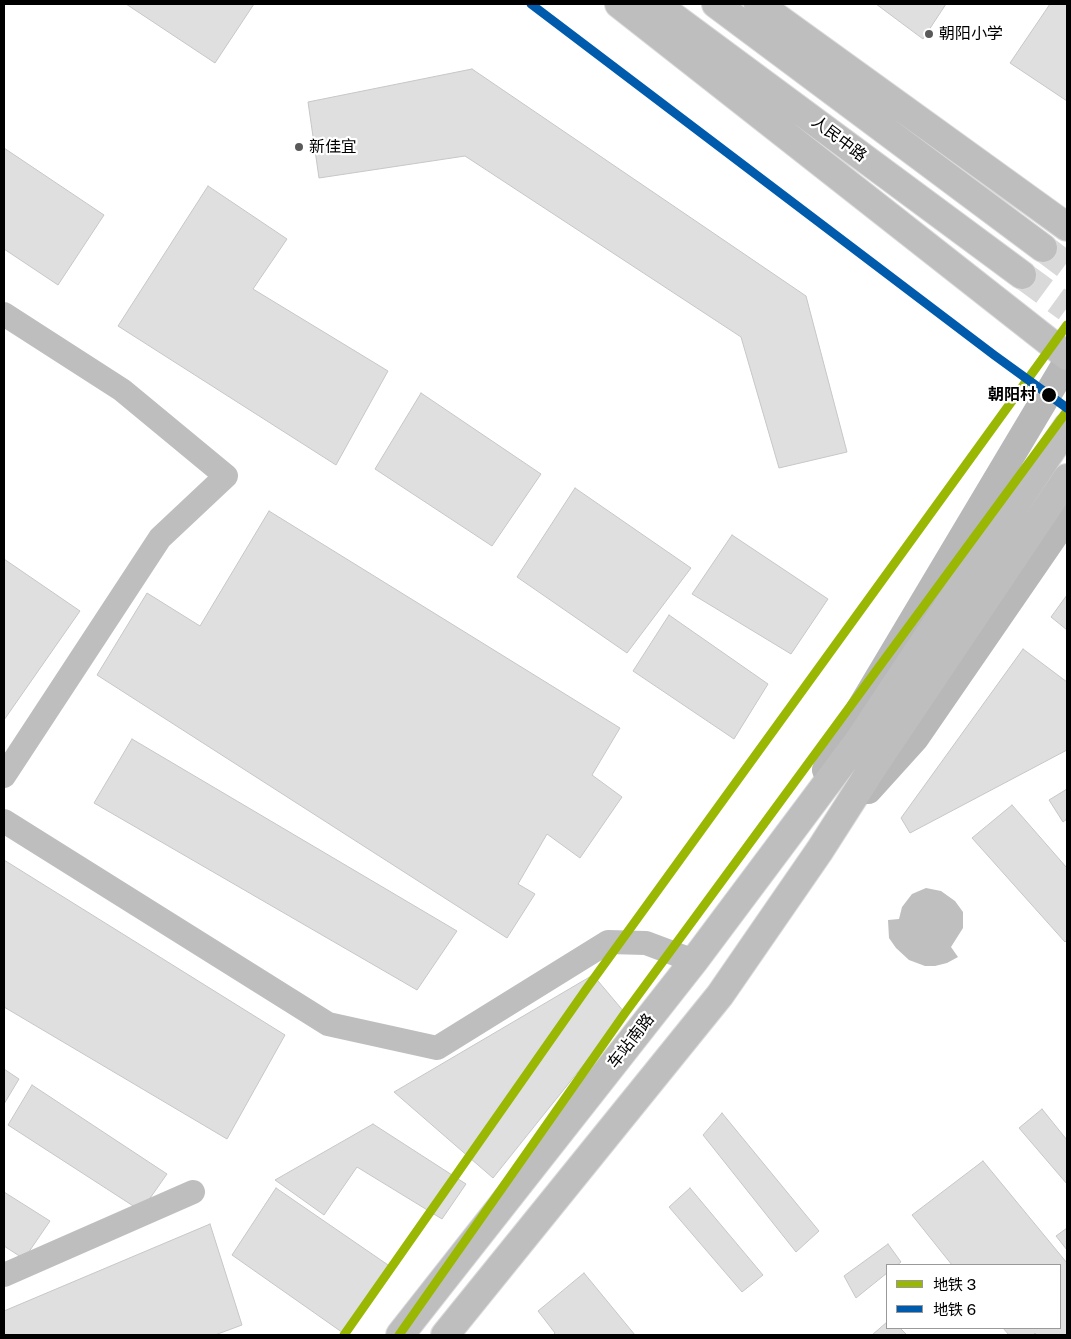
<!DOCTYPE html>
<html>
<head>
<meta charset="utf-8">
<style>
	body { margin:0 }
	#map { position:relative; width:1071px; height:1339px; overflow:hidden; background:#fff; font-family:"Public Sans","Noto Sans SC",sans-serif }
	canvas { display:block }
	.frame { position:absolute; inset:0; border:5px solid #000; pointer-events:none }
	.legend { position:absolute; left:886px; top:1264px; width:175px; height:65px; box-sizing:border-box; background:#fff; border:1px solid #999; margin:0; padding:6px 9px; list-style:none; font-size:15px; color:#000 }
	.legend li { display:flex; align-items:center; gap:10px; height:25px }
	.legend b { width:25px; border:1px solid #999 }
</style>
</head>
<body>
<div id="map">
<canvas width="1071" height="1339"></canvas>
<div class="frame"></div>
<ul class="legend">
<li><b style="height:6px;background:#9ab803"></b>地铁 3</li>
<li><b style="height:6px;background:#005bac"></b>地铁 6</li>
</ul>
</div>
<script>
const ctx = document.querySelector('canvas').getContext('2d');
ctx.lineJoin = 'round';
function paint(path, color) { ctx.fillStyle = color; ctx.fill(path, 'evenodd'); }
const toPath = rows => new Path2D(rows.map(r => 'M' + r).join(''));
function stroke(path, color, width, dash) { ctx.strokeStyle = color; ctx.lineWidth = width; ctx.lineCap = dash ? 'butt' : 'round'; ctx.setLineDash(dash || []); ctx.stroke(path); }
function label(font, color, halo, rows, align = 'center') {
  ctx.font = font + ' "Public Sans","Noto Sans SC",sans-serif'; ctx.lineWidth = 4.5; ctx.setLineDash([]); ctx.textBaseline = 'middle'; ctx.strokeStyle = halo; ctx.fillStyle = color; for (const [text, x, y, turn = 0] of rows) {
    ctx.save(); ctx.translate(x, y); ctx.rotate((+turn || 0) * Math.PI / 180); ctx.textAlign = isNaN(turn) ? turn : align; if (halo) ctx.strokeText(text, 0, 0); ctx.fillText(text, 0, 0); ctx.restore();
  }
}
const water = toPath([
	[926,888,941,891,955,901,963,912,963,928,951,947,958,957,947,963,935,966,925,966,909,960,896,948,889,938,888,920,899,919,902,907,912,894]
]);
const building = toPath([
	[126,4,254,4,215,63,126,4],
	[876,4,946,4,923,39,876,4],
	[1050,4,1067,4,1067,101,1010,63,1050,4],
	[472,69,806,296,847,452,779,468,741,337,465,156,319,178,308,102,472,69],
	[4,148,104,215,58,285,4,249,4,148],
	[208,186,287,239,253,289,388,371,336,465,118,326,208,186],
	[421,393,541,474,492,546,375,469,421,393],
	[575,488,691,568,627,653,517,577,575,488],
	[269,511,620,728,592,775,622,797,580,858,547,834,518,884,535,894,507,938,97,675,147,593,200,626,269,511],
	[732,535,828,599,791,654,692,594,732,535],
	[4,559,80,611,4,720,4,559],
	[1067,595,1067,630,1051,617,1067,595],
	[669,615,768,684,734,739,633,671,669,615],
	[1023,649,1067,682,1067,750,910,833,901,818,1023,649],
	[132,739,457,931,417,990,94,803,132,739],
	[1067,789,1067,819,1063,822,1049,800,1067,789],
	[1012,805,1067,868,1067,940,1065,942,972,838,1012,805],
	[4,860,285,1035,227,1139,4,1007,4,860],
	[593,975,625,1013,493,1178,394,1092,593,975],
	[4,1069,19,1079,4,1104,4,1069],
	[32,1085,167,1174,141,1211,8,1125,32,1085],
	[1042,1109,1067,1140,1067,1184,1019,1128,1042,1109],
	[722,1113,819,1231,796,1252,703,1135,722,1113],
	[373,1124,466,1184,442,1219,357,1167,324,1215,275,1180,373,1124],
	[983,1161,1067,1263,1067,1335,1037,1335,1035,1333,1033,1335,1009,1335,1003,1328,1060,1328,1060,1265,952,1265,912,1215,983,1161],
	[276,1188,391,1267,346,1335,232,1255,276,1188],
	[690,1188,763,1275,742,1292,669,1207,690,1188],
	[4,1192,50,1221,24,1259,4,1246,4,1192],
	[210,1224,242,1325,215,1335,4,1335,4,1311,210,1224],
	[1067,1228,1067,1250,1056,1236,1067,1228],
	[888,1244,901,1262,897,1265,887,1265,887,1273,856,1298,844,1276,888,1244],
	[584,1273,635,1335,553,1335,555,1333,538,1311,584,1273],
	[887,1322,887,1328,900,1328,907,1335,872,1335,887,1322]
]);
const primaryTunnel = toPath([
	[1043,248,1067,266],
	[1022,275,1067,308]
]);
const minor = toPath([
	[4,314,122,390,226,476,160,538,4,776],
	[4,821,328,1024,437,1048,608,942,646,943,694,961],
	[4,1275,193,1192]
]);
const secondary = toPath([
	[826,770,860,709,1067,362],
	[868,790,915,738,1067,517]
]);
const primary = toPath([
	[619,4,1067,356],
	[656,4,1022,275],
	[716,4,1043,248],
	[758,4,1067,227],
	[400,1335,694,961,857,743,1067,427],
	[445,1335,720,995,820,850,875,764,1067,478]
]);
const metro1 = toPath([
	[344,1335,587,988,1067,325],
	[399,1335,625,1013,1067,411]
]);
const metro2 = toPath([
	[531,4,994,355,1067,408]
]);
const markers = [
	[929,34,5,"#595959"],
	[299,147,5,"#595959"],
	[1049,395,8,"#000"]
];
const poiNames = [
	["朝阳小学",939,34],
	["新佳宜",309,147]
];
const streetNames = [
	["人民中路",839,139,37],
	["车站南路",631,1041,-52]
];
const stopNames = [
	["朝阳村",1036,395]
];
paint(water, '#bfbfbf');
paint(building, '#dfdfdf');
stroke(building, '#c7c7c7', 1);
stroke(primaryTunnel, '#d9d9d9', 28, [28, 14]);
stroke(primary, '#dbdbdb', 30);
stroke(minor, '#bebebe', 24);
stroke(secondary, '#b8b8b8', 28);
stroke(primary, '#bebebe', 28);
stroke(metro1, '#9ab803', 9);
stroke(metro2, '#005bac', 9);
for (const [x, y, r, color] of markers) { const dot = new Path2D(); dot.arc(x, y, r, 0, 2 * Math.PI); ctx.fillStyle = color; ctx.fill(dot); stroke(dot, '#fff', 2); }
label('16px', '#000', '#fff', poiNames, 'left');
label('16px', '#000', '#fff', streetNames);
label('bold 16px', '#000', '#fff', stopNames, 'right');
</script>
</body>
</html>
